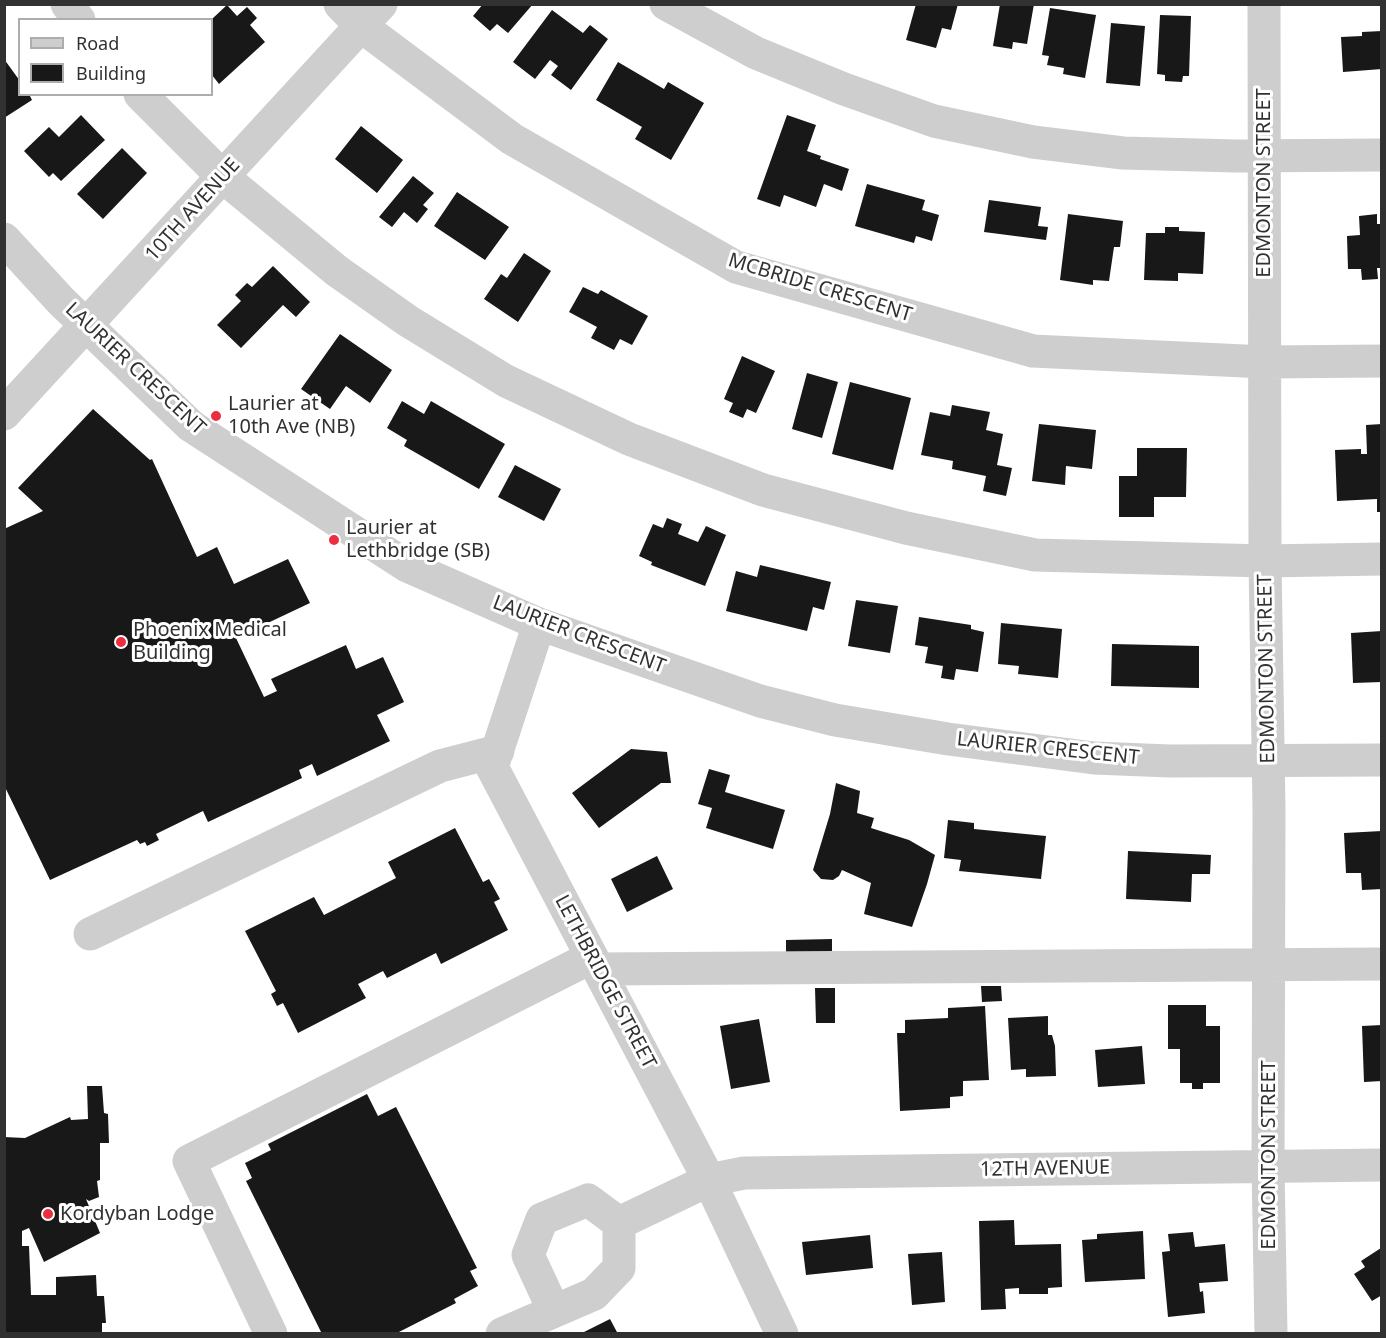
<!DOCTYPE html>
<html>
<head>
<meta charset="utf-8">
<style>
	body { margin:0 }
	#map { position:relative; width:1386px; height:1338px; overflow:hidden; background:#fff; font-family:"Noto Sans",sans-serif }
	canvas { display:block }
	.frame { position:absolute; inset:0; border:6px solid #313131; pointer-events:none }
	.legend { position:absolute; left:18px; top:18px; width:195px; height:78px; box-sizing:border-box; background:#fff; border:2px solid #adadad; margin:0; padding:8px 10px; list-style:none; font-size:18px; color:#313131 }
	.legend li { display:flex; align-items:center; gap:12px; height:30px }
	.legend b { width:30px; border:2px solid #adadad }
</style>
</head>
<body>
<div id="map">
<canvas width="1386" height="1338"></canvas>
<div class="frame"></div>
<ul class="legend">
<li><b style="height:8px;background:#cecece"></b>Road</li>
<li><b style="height:16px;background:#181818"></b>Building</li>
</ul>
</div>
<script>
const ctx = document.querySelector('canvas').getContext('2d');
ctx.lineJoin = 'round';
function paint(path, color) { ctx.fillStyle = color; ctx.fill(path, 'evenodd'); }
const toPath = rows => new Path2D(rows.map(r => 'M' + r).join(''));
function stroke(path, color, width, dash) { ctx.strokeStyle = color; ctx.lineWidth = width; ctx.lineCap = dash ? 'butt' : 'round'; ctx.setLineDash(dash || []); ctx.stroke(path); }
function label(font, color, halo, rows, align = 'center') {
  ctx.font = font + ' "Noto Sans",sans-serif'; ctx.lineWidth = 6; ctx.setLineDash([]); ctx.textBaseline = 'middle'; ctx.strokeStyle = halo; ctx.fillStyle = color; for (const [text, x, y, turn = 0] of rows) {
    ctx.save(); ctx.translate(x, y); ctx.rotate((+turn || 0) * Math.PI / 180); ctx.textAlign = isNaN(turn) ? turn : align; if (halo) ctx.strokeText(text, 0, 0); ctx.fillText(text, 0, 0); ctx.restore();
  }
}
const building = toPath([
	[483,4,533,4,508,33,497,24,490,31,473,16],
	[916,4,958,4,951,30,942,28,936,48,906,40],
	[1000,4,1034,4,1027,44,1013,42,1012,49,993,46],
	[227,5,237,16,247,7,257,18,250,25,265,42,219,84,212,75,212,19],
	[1050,8,1096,15,1085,78,1063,74,1064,68,1047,65,1049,56,1042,55],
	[552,10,583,33,590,25,608,39,571,90,551,75,558,66,550,60,535,79,513,62],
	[1160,15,1191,16,1189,76,1183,76,1182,82,1165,81,1165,75,1157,74],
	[1111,23,1145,26,1140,86,1106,83],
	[1382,31,1382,69,1343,72,1341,37,1362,36,1362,32],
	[4,59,20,81,20,94,29,94,32,100,4,118],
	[618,62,664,89,668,82,704,103,671,160,635,139,642,127,596,100],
	[81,115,105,140,61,181,53,173,49,177,24,151,49,127,59,137],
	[787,115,816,125,807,151,821,156,820,159,849,169,842,191,824,184,816,207,784,195,780,207,757,199],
	[361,126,403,160,377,193,335,159],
	[122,148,147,173,103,219,77,194],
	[413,176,434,193,423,205,428,209,417,223,404,212,392,227,379,217],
	[867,184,925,200,922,210,939,215,932,241,916,236,914,243,855,226],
	[457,192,509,227,485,260,434,226],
	[989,200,1041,207,1038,226,1048,227,1046,240,984,232],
	[1068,214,1123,221,1120,247,1114,247,1109,281,1093,280,1093,285,1060,280],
	[1377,214,1377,224,1382,224,1382,268,1377,268,1378,279,1362,280,1361,269,1348,269,1347,236,1360,235,1359,216],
	[1165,227,1179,227,1179,231,1205,232,1203,274,1178,273,1178,281,1144,280,1146,233,1165,233],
	[524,253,551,271,518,322,484,299,501,274,507,278],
	[273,266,310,302,296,317,283,305,241,348,217,325,241,301,235,295,247,283,252,287],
	[583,287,598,294,601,290,648,316,632,345,620,339,614,350,591,338,597,327,569,312],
	[340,334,392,370,370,403,346,386,330,409,301,389],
	[742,356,775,371,756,413,747,409,743,418,729,412,733,403,724,399],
	[807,373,838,382,822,438,792,429],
	[850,382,911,398,893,470,832,454],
	[402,401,424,414,431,401,505,444,479,489,404,446,407,440,387,428],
	[952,405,990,412,986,430,1003,434,997,465,1012,468,1006,496,983,491,986,476,952,469,953,461,921,455,930,412,950,416],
	[93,409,150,460,152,459,197,557,217,547,234,584,288,559,310,603,236,638,264,697,277,691,271,679,346,645,356,669,383,657,404,702,377,715,390,741,317,776,312,764,299,770,302,778,208,822,203,811,156,834,159,840,147,846,145,842,140,844,137,840,50,880,4,785,4,529,43,511,18,488],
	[1039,424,1096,430,1092,469,1066,466,1065,485,1032,481],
	[1382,424,1382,512,1377,512,1377,499,1337,501,1335,450,1361,449,1361,454,1367,454,1366,425],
	[1137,448,1187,448,1186,497,1154,497,1154,517,1119,517,1119,476,1137,476],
	[515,465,561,489,544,521,498,497],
	[667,518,682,524,678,534,698,542,706,526,726,535,705,586,651,565,652,562,639,556,653,524,663,528],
	[760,565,831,582,824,610,813,607,807,631,726,611,736,571,757,577],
	[856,600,898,606,890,653,848,646],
	[919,617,971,625,971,629,984,632,978,672,956,669,954,680,941,678,943,666,925,663,928,647,915,645],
	[1001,623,1062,629,1058,678,1018,674,1019,666,998,664],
	[1382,631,1382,682,1353,683,1351,633],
	[1112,644,1199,646,1199,688,1111,686],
	[631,749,667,752,671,783,661,783,599,828,572,793],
	[709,769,730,775,725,792,785,810,773,849,706,828,712,808,698,804],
	[836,783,860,791,857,813,874,818,871,828,909,840,935,855,927,884,912,927,864,914,871,883,842,870,839,876,833,880,821,879,813,870,830,814],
	[948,820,974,823,974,829,1046,836,1041,879,959,871,961,860,944,858],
	[455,828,483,882,489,879,500,899,494,902,508,930,441,964,436,953,387,978,383,971,358,984,366,998,298,1033,283,1003,277,1006,271,994,276,991,245,931,314,897,324,915,396,878,388,862],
	[1382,831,1382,889,1362,890,1361,873,1346,873,1344,833],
	[1128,851,1211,855,1210,874,1192,874,1191,902,1126,899],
	[657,856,673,889,627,912,611,879],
	[832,939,832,952,786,952,786,940],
	[981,986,1001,986,1002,1001,982,1002],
	[815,988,835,988,835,1023,816,1023],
	[1168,1005,1206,1005,1206,1026,1220,1026,1220,1083,1203,1083,1203,1089,1192,1089,1192,1083,1180,1083,1180,1049,1168,1049],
	[985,1006,989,1080,963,1081,963,1096,950,1097,950,1108,900,1111,897,1033,905,1033,905,1020,948,1018,948,1008],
	[1048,1016,1048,1035,1052,1035,1055,1046,1056,1076,1026,1077,1026,1069,1011,1070,1008,1018],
	[759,1019,770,1082,731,1089,720,1026],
	[1382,1025,1382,1081,1364,1082,1362,1026],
	[1142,1046,1145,1084,1098,1087,1095,1050],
	[87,1086,102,1086,104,1113,108,1114,109,1143,100,1143,100,1180,97,1181,99,1197,89,1201,86,1199,100,1233,44,1262,29,1228,22,1231,22,1246,29,1246,31,1295,56,1295,56,1277,96,1275,97,1296,104,1296,106,1323,102,1323,102,1334,4,1334,4,1137,25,1138,70,1117,71,1120,88,1119],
	[367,1094,378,1116,396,1107,477,1268,470,1271,478,1286,454,1299,456,1303,395,1334,322,1334,246,1181,252,1178,245,1163,271,1150,268,1144],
	[1014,1220,1015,1245,1061,1244,1062,1287,1048,1288,1048,1294,1019,1294,1019,1288,1005,1289,1006,1309,981,1310,979,1221],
	[1143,1231,1145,1279,1085,1282,1082,1240,1097,1239,1097,1234],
	[1193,1232,1195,1247,1225,1244,1228,1281,1199,1283,1200,1292,1203,1291,1205,1313,1168,1317,1162,1252,1170,1251,1168,1234],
	[870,1235,873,1268,806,1275,802,1242],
	[1381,1248,1382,1295,1372,1301,1354,1274,1365,1267,1361,1261],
	[942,1252,945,1302,912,1305,908,1254],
	[610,1319,618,1334,580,1334]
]);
const minor = toPath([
	[67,4,79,20],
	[340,4,361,26,512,139,736,267,1033,351,1265,362,1382,361],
	[666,4,756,53,844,89,934,121,1033,142,1123,153,1236,156,1382,155],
	[1264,4,1265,561,1269,808,1268,1166,1271,1334],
	[140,94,223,177,337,271,408,321,506,381,629,439,763,490,906,528,1035,555,1265,561,1382,559],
	[4,239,61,301,191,426,407,566,539,624,760,701,835,720,948,739,1094,758,1170,761,1382,760],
	[4,414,381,4],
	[539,624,492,767,709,1180,782,1334],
	[90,934,440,766,498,751],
	[599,969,1382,964],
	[554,1311,528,1255,542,1219,588,1200,619,1223],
	[271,1334,189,1161,592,957],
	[502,1334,594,1294,619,1268,619,1223,709,1180,744,1173,1382,1165]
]);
const markers = [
	[216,416,6,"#ed2e40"],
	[334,540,6,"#ed2e40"],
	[121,642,6,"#ed2e40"],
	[48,1214,6,"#ed2e40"]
];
const streetNames = [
	["EDMONTON STREET",1264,183,-90],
	["10TH AVENUE",193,210,-48],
	["MCBRIDE CRESCENT",820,288,17],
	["LAURIER CRESCENT",135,369,43],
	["LAURIER CRESCENT",579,635,21],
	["EDMONTON STREET",1267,669,-91],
	["LAURIER CRESCENT",1048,749,6],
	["LETHBRIDGE STREET",605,982,62],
	["EDMONTON STREET",1269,1155,-90],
	["12TH AVENUE",1045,1169,-1]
];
const poiNames = [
	["Laurier at",228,404],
	["10th Ave (NB)",228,427],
	["Laurier at",346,528],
	["Lethbridge (SB)",346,551],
	["Phoenix Medical",133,630],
	["Building",133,653],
	["Kordyban Lodge",60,1214]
];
paint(building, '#181818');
stroke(minor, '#cecece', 33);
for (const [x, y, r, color] of markers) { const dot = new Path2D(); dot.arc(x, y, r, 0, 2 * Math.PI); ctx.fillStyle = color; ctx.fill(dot); stroke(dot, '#fff', 2); }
label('20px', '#313131', '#fff', streetNames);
label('20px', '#313131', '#fff', poiNames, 'left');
</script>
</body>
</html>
